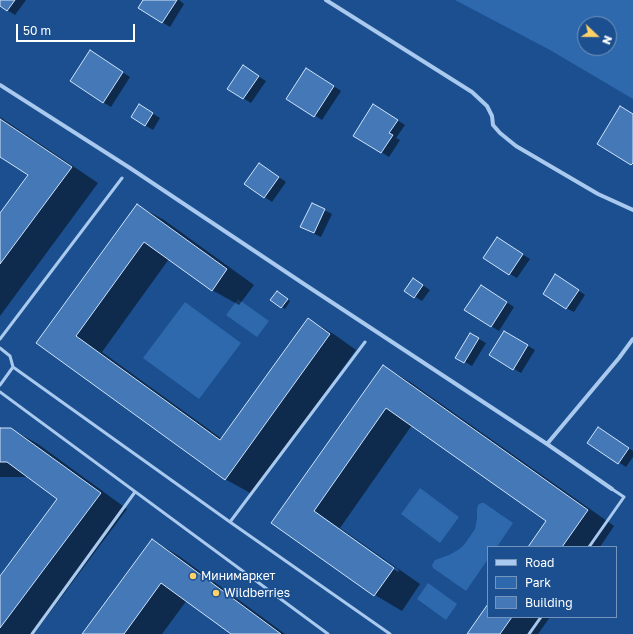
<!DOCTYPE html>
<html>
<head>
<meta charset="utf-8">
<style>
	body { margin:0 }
	#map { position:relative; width:633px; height:634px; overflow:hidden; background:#1b4f8f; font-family:"Golos Text",sans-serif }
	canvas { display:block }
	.legend { position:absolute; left:487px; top:546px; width:130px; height:72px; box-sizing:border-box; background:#1b4f8f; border:1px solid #7695bc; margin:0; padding:5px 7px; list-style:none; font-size:12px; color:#fff }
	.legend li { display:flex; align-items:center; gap:8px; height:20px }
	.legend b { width:20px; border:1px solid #7695bc }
	.north { position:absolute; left:577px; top:16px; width:40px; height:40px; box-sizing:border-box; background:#1b4f8f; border:1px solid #7695bc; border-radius:50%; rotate:112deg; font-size:11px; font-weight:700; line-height:16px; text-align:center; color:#fff }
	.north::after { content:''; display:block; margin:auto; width:14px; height:18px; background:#ffd166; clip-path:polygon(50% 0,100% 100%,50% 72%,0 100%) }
	.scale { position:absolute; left:16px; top:24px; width:119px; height:18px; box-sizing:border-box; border:2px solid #fff; border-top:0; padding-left:5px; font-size:12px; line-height:14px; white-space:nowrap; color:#fff; -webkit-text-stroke:3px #1b4f8f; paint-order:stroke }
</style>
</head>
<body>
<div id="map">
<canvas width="633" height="634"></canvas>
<ul class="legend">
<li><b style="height:5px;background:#a9c9ee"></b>Road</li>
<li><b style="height:11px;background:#2e69ad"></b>Park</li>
<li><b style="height:11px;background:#4478b7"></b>Building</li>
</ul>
<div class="north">N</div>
<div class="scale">50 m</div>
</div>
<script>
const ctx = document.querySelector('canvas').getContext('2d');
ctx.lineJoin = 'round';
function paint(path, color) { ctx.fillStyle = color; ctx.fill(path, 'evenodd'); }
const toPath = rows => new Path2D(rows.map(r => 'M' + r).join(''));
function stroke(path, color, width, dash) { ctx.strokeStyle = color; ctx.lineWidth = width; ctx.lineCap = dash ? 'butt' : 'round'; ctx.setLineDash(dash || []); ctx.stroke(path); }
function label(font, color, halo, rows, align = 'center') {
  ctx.font = font + ' "Golos Text",sans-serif'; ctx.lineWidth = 3.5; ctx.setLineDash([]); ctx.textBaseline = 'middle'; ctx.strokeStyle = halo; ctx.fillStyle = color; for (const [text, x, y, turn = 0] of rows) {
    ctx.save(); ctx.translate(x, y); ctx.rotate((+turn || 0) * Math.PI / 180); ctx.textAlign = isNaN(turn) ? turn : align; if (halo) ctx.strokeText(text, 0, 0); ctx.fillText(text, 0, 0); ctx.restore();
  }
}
const green = toPath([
	[455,0,633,0,633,99,550,50],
	[585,24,609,24,609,48,585,48],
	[238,299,269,321,257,337,226,315],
	[185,302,241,343,199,399,143,358],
	[420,488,459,517,440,543,401,514],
	[481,503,484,503,513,523,497,547,488,547,488,559,466,591,433,568,432,565,435,560,449,555,458,550,464,545,475,529,477,519,477,509,478,505],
	[428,583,457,604,446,620,417,599]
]);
const shadow = toPath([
	[0,0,26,0,15,15,0,5],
	[144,0,179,0,184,4,170,27,162,22],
	[98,56,130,77,111,107,103,102],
	[250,71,266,81,251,103,229,89],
	[314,73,341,91,322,120,288,98],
	[147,110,160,118,153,130,145,125],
	[381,110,405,125,396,138,400,140,389,157,355,135],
	[0,117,98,183,0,316,0,215,29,175,0,156],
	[267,169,286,182,272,202,246,184],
	[312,204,332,214,321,237,309,231],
	[137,205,164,220,254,285,239,305,212,290,169,259,102,352,222,439,308,319,335,335,356,350,252,494,225,479,37,343],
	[505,243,530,259,517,278,510,274],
	[413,279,430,290,422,301,406,291],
	[563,280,585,295,574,312,566,308],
	[488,290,514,307,499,331,491,326],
	[281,294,290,301,285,309,282,307],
	[504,332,535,350,521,373,491,355],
	[470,334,486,343,472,366,457,357],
	[383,366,410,382,614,526,600,547,530,547,548,521,412,425,340,528,420,584,402,611,375,595,273,523],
	[316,512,399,570,398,572,316,514],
	[599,428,633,451,633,457,626,467,589,443],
	[0,429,11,429,38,444,127,509,34,634,0,634,0,577,58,499,29,477,0,477],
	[152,540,179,556,285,634,233,634,187,600,162,634,83,634],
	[488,606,488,617,550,617,538,634,468,634]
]);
const building = toPath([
	[0,0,15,0,7,11,0,6,0,0],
	[143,0,177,0,162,23,138,8,143,0],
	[90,50,123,72,103,103,70,81,90,50],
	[243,65,259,76,243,99,227,89,243,65],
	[306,68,334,86,314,117,286,99,306,68],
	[139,104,153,113,145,126,131,117,139,104],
	[373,104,398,120,389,133,393,135,381,153,353,136,373,104],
	[620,106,633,114,633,163,631,165,597,144,620,106],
	[0,119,72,167,0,264,0,213,28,175,0,157,0,119],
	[259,163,279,177,264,198,244,184,259,163],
	[312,203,325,209,314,233,300,227,312,203],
	[137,204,227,269,212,291,144,242,76,336,220,440,308,318,330,334,225,480,36,343,137,204],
	[497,237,523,254,509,275,483,258,497,237],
	[555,274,579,290,566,309,543,294,555,274],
	[413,278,423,285,414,298,404,291,413,278],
	[481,285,507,302,491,327,464,310,481,285],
	[277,291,288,299,281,308,270,300,277,291],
	[504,331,528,345,513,370,489,355,504,331],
	[470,333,479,338,464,363,455,358,470,333],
	[383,365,588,510,562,547,528,547,546,521,386,408,314,511,394,568,374,596,271,523,383,365],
	[598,427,629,448,618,464,587,443,598,427],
	[0,428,11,428,101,493,0,628,0,576,57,499,7,462,0,462,0,428],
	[152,539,208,580,281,634,231,634,161,583,124,634,82,634,152,539],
	[488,604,488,617,512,617,500,634,467,634,488,604]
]);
const service = toPath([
	[0,339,122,178],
	[0,348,10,356,13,367,230,522,390,634],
	[0,385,13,367],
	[0,392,328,634],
	[230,522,365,342],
	[589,547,624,497,612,489],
	[32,634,135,492],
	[529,634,541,617]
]);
const minor = toPath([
	[326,0,472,92,487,106,492,116,493,125,500,133,516,146,598,194,633,210],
	[0,85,130,168,304,284,547,444,612,489],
	[547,444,619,358,633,339]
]);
const markers = [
	[193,576,4,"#ffd166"],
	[216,593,4,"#ffd166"]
];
const poiNames = [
	["Минимаркет",201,576],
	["Wildberries",224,593]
];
paint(green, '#2e69ad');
paint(shadow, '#0007');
paint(building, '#4478b7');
stroke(building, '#cfe3fa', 1);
stroke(service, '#a9c9ee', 3);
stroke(minor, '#a9c9ee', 4);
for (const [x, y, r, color] of markers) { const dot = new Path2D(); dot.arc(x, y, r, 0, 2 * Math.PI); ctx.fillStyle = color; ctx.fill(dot); stroke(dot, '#1b4f8f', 1.5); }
label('12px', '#fff', '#1b4f8f', poiNames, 'left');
</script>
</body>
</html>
